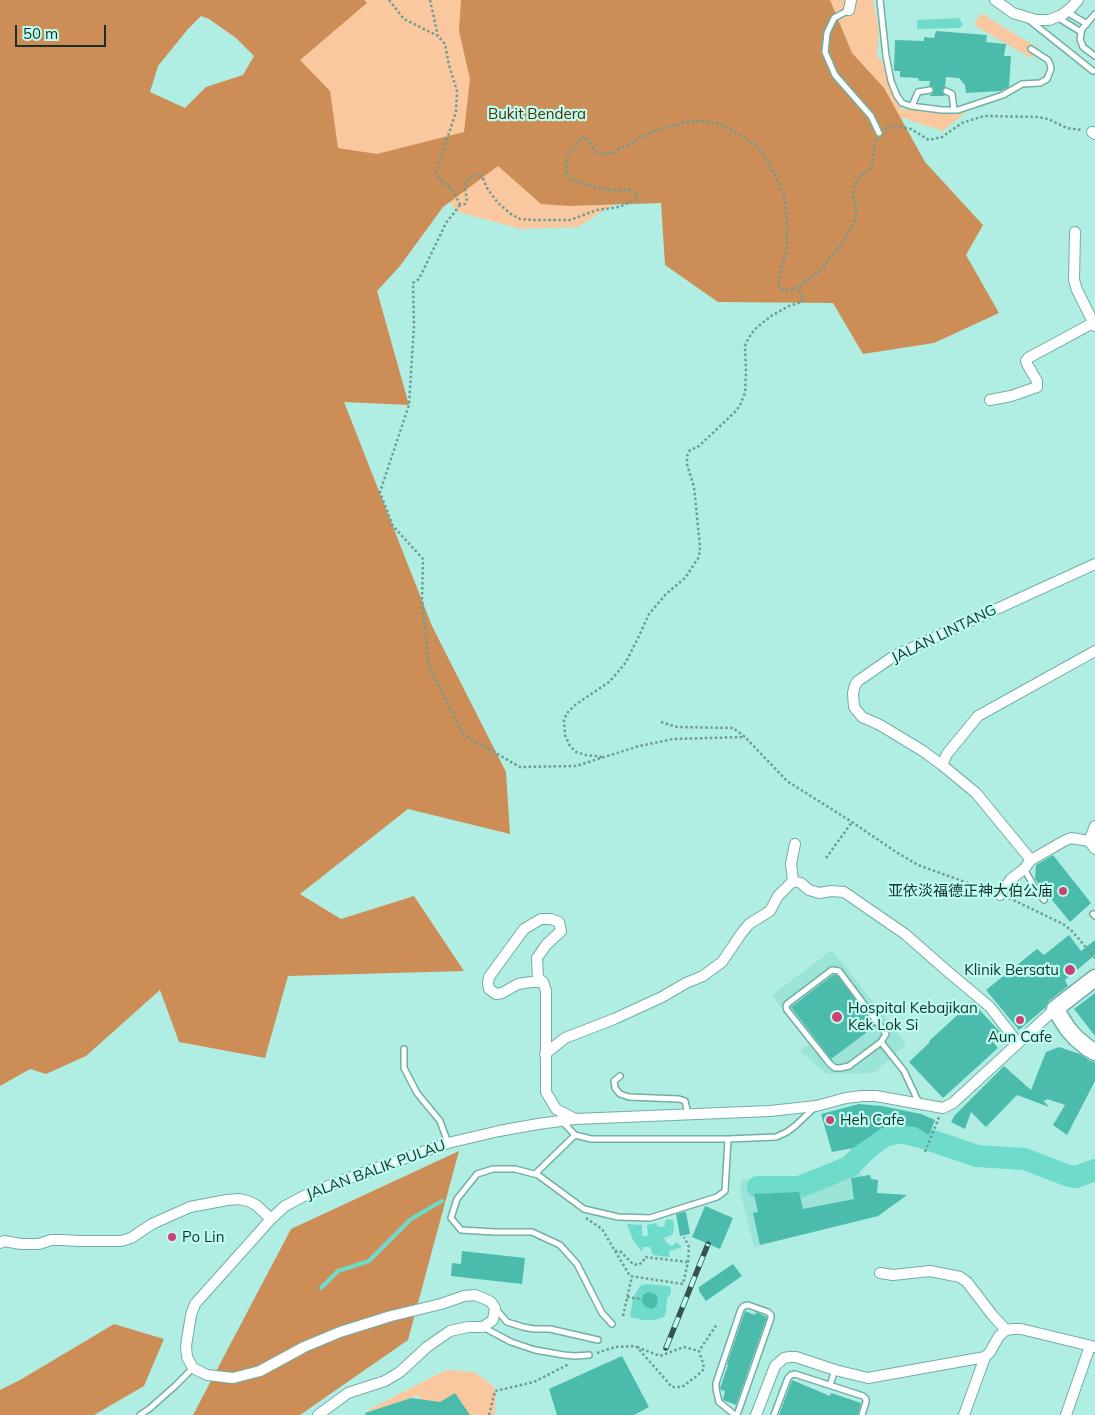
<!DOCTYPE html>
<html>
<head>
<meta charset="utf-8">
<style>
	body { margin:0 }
	#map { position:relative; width:1095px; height:1415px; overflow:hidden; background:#b0eee3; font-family:Mulish,sans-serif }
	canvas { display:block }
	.scale { position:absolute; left:15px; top:25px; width:91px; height:22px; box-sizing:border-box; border:2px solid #17302c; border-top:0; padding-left:6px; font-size:15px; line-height:18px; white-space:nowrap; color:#17302c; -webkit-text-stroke:4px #bdfcf0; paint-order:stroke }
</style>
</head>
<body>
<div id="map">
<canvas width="1095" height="1415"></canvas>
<div class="scale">50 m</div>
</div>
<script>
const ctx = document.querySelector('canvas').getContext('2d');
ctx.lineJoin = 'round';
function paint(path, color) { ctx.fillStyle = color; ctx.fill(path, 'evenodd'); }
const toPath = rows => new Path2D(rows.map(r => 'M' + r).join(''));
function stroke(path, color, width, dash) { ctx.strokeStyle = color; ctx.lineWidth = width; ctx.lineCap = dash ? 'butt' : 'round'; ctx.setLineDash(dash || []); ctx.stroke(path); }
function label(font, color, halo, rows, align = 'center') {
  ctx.font = font + ' Mulish,"Noto Sans SC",sans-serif'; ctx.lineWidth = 4.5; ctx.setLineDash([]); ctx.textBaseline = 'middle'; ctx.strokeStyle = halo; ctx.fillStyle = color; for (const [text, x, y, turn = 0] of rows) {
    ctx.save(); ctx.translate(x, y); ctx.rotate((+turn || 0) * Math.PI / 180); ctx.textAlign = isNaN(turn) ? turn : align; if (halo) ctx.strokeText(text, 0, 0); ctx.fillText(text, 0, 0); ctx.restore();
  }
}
const built = toPath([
	[832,950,906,1044,874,1073,827,1074,800,1051,809,1044,772,995],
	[859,1169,862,1176,870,1175,871,1179,878,1180,877,1193,905,1195,901,1199,878,1216,754,1247,740,1191,742,1179,758,1181,758,1194,799,1192,806,1191]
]);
const green = toPath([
	[218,0,873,0,879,30,877,57,881,59,901,109,965,113,943,131,914,122,905,118,870,122,627,196,578,227,521,229,458,212,431,181,400,185,295,126,245,28],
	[981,13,1038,48,1031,58,974,25],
	[446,1370,475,1372,494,1387,496,1393,495,1415,412,1415,425,1411,419,1395,371,1412,369,1415,368,1410]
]);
const forest = toPath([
	[0,0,364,0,367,3,300,60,330,91,338,148,377,154,464,132,470,79,459,31,461,0,830,0,852,53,884,88,925,162,983,225,966,255,999,313,934,343,863,354,833,303,718,302,665,265,661,203,569,206,541,204,498,166,443,207,400,266,377,291,409,405,344,402,432,626,506,772,510,834,408,809,300,894,341,919,414,896,464,971,288,976,265,1058,179,1042,160,990,86,1056,46,1074,30,1069,0,1086],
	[201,16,209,19,236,38,254,56,243,75,206,87,185,108,150,92,158,66,188,29],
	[459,1151,408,1340,300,1415,193,1415,291,1229],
	[114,1324,164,1339,144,1386,94,1415,0,1415,0,1390,20,1380]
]);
const water = toPath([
	[959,18,963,25,959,28,917,29,917,20],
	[668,1219,673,1220,674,1229,672,1235,664,1238,668,1244,672,1246,677,1242,682,1247,669,1251,670,1257,653,1255,650,1247,643,1247,642,1252,633,1240,627,1224,642,1225,642,1234,643,1236,647,1236,648,1234,647,1225,657,1223,657,1226,663,1227,665,1225,665,1221],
	[646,1284,669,1286,671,1288,671,1293,667,1299,666,1313,664,1317,655,1320,643,1320,630,1317,633,1298,640,1286]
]);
const stream = toPath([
	[321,1288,338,1271,369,1261,411,1219,442,1201]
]);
const river = toPath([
	[758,1187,799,1187,827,1176,850,1166,867,1149,884,1136,900,1132,921,1137,977,1156,1024,1159,1069,1176,1076,1177,1095,1170]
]);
const building = toPath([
	[936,31,987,35,986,42,1006,44,1004,56,1011,56,1009,87,1001,91,966,93,965,85,959,78,946,77,945,87,942,91,945,96,929,96,933,93,934,90,933,87,929,86,930,81,919,81,918,78,900,77,900,71,894,71,895,40,924,41,924,37,934,38],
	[1053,855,1091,903,1070,922,1035,879,1036,865],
	[1069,935,1081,951,1095,940,1095,955,1065,980,1068,986,1049,1001,1045,1008,1019,1030,986,990,1037,949,1044,955],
	[833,975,837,975,875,1026,831,1059,791,1007],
	[1095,993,1095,1036,1074,1009],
	[972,1002,1002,1034,993,1042,998,1048,943,1098,909,1062,930,1042,929,1041],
	[1059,1047,1080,1054,1090,1061,1095,1062,1095,1081,1067,1135,1053,1125,1065,1105,1047,1099,1045,1101,1042,1099,1049,1107,1017,1095,986,1127,971,1112,965,1129,951,1122,955,1115,1004,1066,1031,1090,1046,1052],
	[859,1104,882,1106,921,1114,935,1120,929,1135,916,1127,895,1125,882,1128,853,1148,832,1152,821,1114],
	[870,1175,871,1179,878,1180,877,1193,907,1195,878,1216,760,1245,753,1213,758,1212,754,1194,799,1192,803,1209,854,1199,851,1178],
	[705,1206,733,1218,720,1249,692,1237],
	[684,1212,686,1212,690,1234,680,1236,676,1214],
	[462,1251,525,1258,522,1284,451,1276,452,1263,461,1264],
	[733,1264,742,1276,706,1301,699,1291,699,1287],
	[648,1292,655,1294,658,1298,657,1305,653,1309,645,1307,642,1301,643,1295],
	[745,1311,755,1315,756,1312,767,1317,736,1405,723,1400,725,1391,721,1390,720,1388,728,1365,727,1364],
	[622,1356,649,1407,634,1415,557,1415,549,1389],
	[792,1380,830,1396,831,1393,861,1403,858,1415,779,1415],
	[455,1393,470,1415,365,1415,365,1413,411,1398,440,1402]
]);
const path = toPath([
	[389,0,404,19,438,36,445,44,449,65,457,91,456,112,436,172,443,183,451,188,460,204,465,204,467,199,465,190,468,179,472,176,477,175,482,176,487,188,498,203,511,214,520,219,535,220,570,220,597,210,619,207,636,200,637,193,631,190,607,190,572,180,566,174,566,164,568,156,580,139,585,137,589,141,595,152,601,154,612,153,652,132,686,122,704,121,720,124,730,129,758,147,764,154,784,193,787,217,787,249,778,280,780,289,787,291,798,287,824,267,829,258,839,248,851,228,856,218,856,206,852,194,855,184,862,175,870,170,873,163,874,147,877,139],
	[430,0,438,36],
	[885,129,894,126,911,129,929,140,942,137,962,123,984,116,1038,117,1048,119,1067,128,1082,130],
	[460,205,446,223,419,279,413,283,414,325,409,405,380,492,393,526,423,559,422,599,429,667,464,735,520,767,576,766,639,746,673,739,745,737],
	[661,722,677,727,733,728,745,737,787,781,852,822,896,852,918,865,990,891],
	[602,757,586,755,576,752,570,746,565,735,564,720,567,713,575,705,609,682,618,672,626,662,638,638,649,614,666,594,685,578,699,557,700,547,694,487,687,464,687,456,690,450,699,446,736,411,740,405,745,393,746,372,745,346,748,339,755,329,771,316,789,306,802,302,803,299,798,287],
	[826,858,852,822],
	[1009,898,1063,924,1072,931,1095,958],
	[925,1152,939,1117],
	[586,1218,602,1229,630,1276,683,1284,688,1262,689,1247,684,1237],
	[615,1251,620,1251,633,1264,638,1265,643,1262,645,1257,688,1262],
	[627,1297,642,1299],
	[623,1316,632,1276],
	[637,1347,660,1356,684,1347,699,1351],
	[597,1353,615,1347,636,1346,672,1387,682,1387,698,1375,704,1369,703,1363,699,1351,717,1324],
	[489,1415,495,1391,534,1382,569,1364]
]);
const lane = toPath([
	[880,0,886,56,891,81,897,96,902,103,911,106,942,110,958,110,1003,95,1022,84,1040,83,1047,79,1051,69,1050,64,1048,60,1031,49],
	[849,10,834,18,827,33,825,52,835,75,871,116,879,133],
	[1067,12,1087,24],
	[1095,14,1082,29,1080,39,1083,47,1095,56],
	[1057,17,1081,32],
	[1029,20,1093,71],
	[946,91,952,94,954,110],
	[912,106,918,92,930,90],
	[1024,869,1034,886,1044,900],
	[1093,914,1095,916],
	[832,970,839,971,886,1034,881,1042,849,1066,840,1068,835,1068,830,1064,787,1010,786,1007,787,1004,832,970],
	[881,1042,904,1071,919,1103],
	[404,1049,404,1068,417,1093,440,1121,448,1143],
	[620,1076,614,1081,615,1088,620,1094,629,1097,679,1099,685,1101,688,1114],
	[562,1121,575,1135,591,1139,728,1139,776,1137,787,1132,795,1126,814,1108],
	[535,1174,575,1135],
	[495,1308,507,1322,523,1327,534,1329,550,1329,598,1340],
	[612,1324,602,1313,577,1264,560,1245,532,1232,495,1232,461,1230,451,1218,457,1199,477,1174,493,1169,515,1169,538,1175,584,1209,618,1217,650,1218,717,1197,725,1191,728,1139],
	[483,1327,511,1342,535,1350,564,1355,575,1356,589,1355],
	[830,1385,835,1370],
	[140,1415,149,1409,175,1386,193,1368],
	[735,1415,719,1402,716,1389,716,1383,741,1309,744,1306,748,1305,768,1312,771,1315,771,1318,737,1415],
	[774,1415,788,1378,791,1375,795,1374,863,1396,866,1399,866,1402,862,1415]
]);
const street = toPath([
	[995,0,1013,13,1036,20,1049,20,1062,15,1072,7,1078,0],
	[849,10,851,0],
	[1092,132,1095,134],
	[1075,232,1074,280,1077,290,1095,326],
	[990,400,1011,396,1037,387,1037,381,1027,364,1026,361,1028,358,1093,323],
	[942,765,947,754,978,716,1095,651],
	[1089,841,1095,826],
	[795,844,791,864,793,881,801,883,809,890,819,893,831,891,844,892,905,934,946,970,990,1007,1018,1043],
	[1031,860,976,793,942,765,923,751,880,725,862,717,854,707,853,693,855,685,858,681,894,656,1095,564],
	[1000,895,1011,879,1024,869,1031,860,1064,841,1071,838,1089,841,1095,849],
	[543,982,531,982,518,984,502,993,496,994,489,989,488,983,489,977,524,929,541,919,551,919,559,922,561,931,546,945,537,958,538,978,543,982,546,991,546,1092,556,1109,575,1119],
	[545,1054,565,1038,614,1019,662,997,686,983,703,976,722,962,741,934,749,924,770,911,778,896,793,881],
	[0,1243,4,1241,21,1244,39,1244,51,1240,62,1240,80,1241,121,1241,131,1238,152,1224,190,1207,227,1200,239,1199,248,1201,256,1205,271,1219],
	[880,1273,893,1275,930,1271,960,1277,967,1282,993,1316,1006,1330],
	[318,1415,348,1393,385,1381,400,1372,427,1347,450,1331,468,1327,483,1327,493,1320,495,1308,491,1302,485,1299,475,1295,464,1296,441,1304,391,1316,340,1332,304,1347,260,1371,233,1378,207,1375,193,1368,187,1357,186,1346,191,1315,195,1304,271,1219,285,1206,304,1196,346,1179,448,1143,499,1131,538,1124,575,1119,770,1111,816,1106,846,1098,862,1096,876,1096,943,1108,953,1103,1055,1009],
	[756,1415,775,1366,784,1358,790,1357,796,1357,835,1370,868,1378,985,1357,990,1352,999,1336,1006,1330,1013,1329,1021,1329,1095,1347],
	[964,1415,985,1357],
	[1066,1415,1090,1346]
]);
const primary = toPath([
	[1095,978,1055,1009,1068,1029,1076,1038,1088,1048,1095,1052]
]);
const rail = toPath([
	[666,1348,708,1244]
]);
const markers = [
	[1063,891,5,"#cc4073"],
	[1070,970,6,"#cc4073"],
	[837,1017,6,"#cc4073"],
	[1020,1020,5,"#cc4073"],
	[830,1120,5,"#cc4073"],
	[172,1237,5,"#cc4073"]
];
const parkNames = [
	["Bukit Bendera",537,114]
];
const streetNames = [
	["JALAN LINTANG",944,634,-26],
	["JALAN BALIK PULAU",376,1170,-20]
];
const poiNames = [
	["亚依淡福德正神大伯公庙",1053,891,"right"],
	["Klinik Bersatu",1059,970,"right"],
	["Hospital Kebajikan",848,1008],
	["Kek Lok Si",848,1025],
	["Aun Cafe",1020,1037,"center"],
	["Heh Cafe",840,1120],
	["Po Lin",182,1237]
];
paint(built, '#9be4d7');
paint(green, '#f9c89e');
paint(forest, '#cc8e56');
paint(water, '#6edbcb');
stroke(stream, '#6edbcb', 4);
stroke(river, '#6edbcb', 22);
paint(building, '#4bbbab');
stroke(lane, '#72afa4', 8);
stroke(street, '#72afa4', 12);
stroke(primary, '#72afa4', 19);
stroke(path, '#6e9c94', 2.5, [2.5, 2.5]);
stroke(lane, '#fff', 5);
stroke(street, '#fff', 10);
stroke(primary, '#fff', 16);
stroke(rail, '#33534e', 5.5);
stroke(rail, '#bdfcf0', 4, [11]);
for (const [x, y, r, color] of markers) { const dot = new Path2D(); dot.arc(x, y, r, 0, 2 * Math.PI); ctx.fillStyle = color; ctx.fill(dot); stroke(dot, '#bdfcf0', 2); }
label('15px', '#552d00', '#bdfcf0', parkNames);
label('15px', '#17302c', '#bdfcf0', streetNames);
label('15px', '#17302c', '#bdfcf0', poiNames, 'left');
</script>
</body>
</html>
